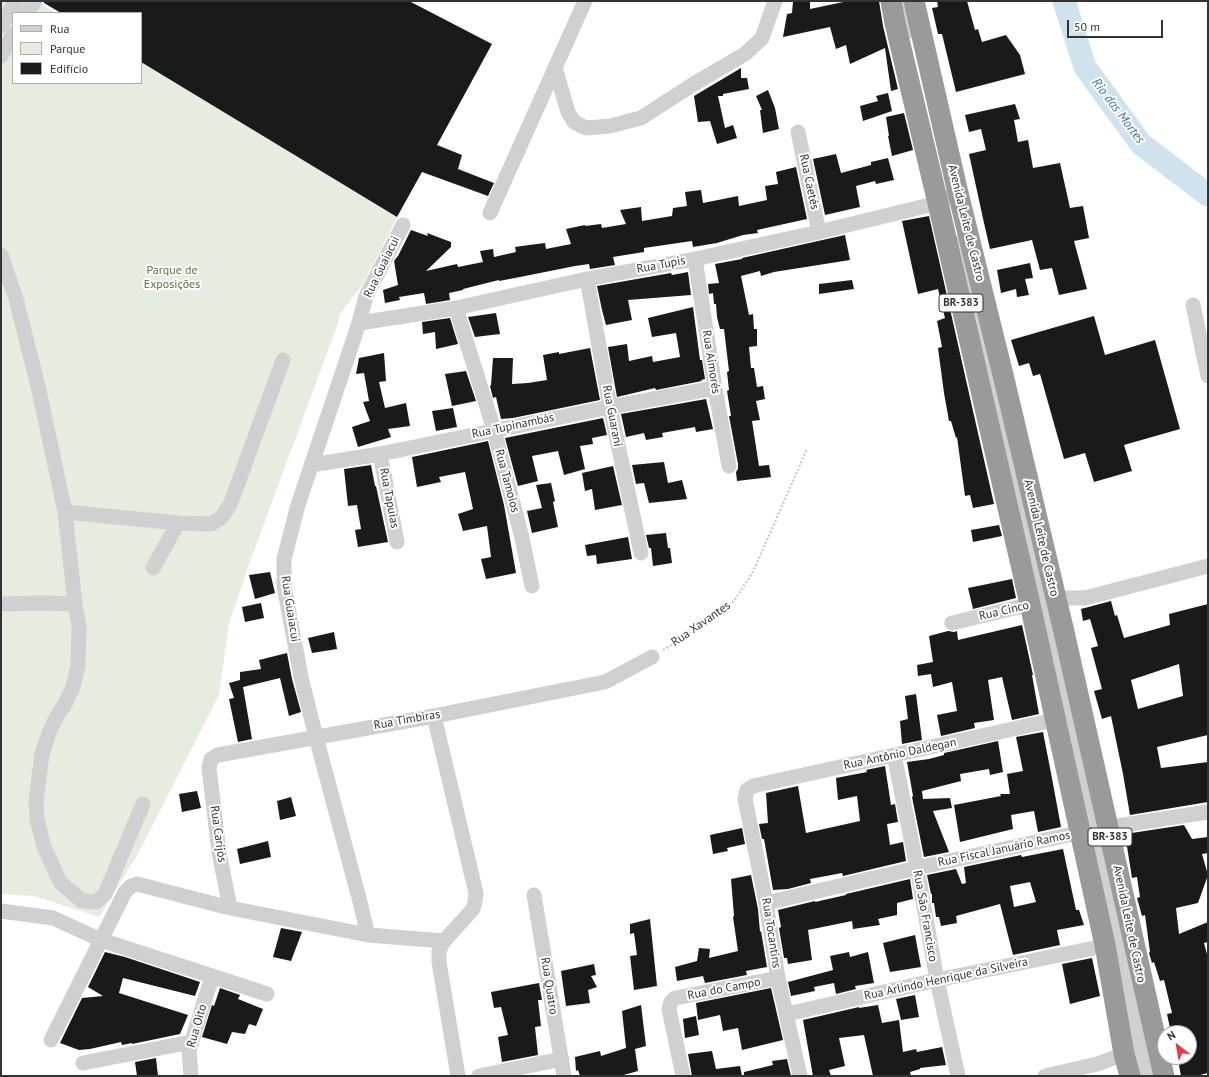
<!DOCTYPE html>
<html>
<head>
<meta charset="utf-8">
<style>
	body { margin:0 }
	#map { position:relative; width:1209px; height:1077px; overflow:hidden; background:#fff; font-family:"PT Sans",sans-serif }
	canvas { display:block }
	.frame { position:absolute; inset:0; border:2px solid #333; pointer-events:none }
	.legend { position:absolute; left:12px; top:12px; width:130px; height:72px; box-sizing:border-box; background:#fff; border:1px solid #adadad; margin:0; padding:5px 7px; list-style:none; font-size:12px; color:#333 }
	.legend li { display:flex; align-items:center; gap:8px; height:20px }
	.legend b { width:20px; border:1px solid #adadad }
	.north { position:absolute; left:1157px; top:1025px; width:40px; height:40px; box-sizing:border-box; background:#fff; border:1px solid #adadad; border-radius:50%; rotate:329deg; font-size:11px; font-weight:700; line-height:16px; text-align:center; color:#333 }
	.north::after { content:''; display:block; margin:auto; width:14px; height:18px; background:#e63946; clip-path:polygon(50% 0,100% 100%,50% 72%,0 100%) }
	.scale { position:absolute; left:1067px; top:20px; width:96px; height:18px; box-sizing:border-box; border:2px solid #333; border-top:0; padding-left:5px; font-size:12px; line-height:14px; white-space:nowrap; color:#333; -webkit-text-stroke:3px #fff; paint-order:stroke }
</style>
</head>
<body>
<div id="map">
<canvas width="1209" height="1077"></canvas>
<div class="frame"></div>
<ul class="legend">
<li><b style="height:5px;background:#d0d0d0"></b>Rua</li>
<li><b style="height:11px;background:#e6ecdf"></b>Parque</li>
<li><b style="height:11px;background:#1a1a1a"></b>Edifício</li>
</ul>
<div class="north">N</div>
<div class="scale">50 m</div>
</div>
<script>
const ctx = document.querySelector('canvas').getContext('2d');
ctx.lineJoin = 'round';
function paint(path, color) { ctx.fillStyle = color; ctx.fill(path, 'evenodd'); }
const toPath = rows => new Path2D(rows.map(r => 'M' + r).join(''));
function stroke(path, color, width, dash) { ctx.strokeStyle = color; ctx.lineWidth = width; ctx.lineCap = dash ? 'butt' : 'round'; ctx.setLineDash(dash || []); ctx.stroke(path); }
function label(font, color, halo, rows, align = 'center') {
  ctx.font = font + ' "PT Sans",sans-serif'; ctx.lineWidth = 4; ctx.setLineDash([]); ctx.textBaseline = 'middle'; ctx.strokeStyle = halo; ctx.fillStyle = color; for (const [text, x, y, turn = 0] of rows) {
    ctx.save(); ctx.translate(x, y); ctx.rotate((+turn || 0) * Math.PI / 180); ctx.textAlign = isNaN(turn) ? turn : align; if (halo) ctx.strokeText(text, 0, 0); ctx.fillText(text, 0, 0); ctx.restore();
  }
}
const green = toPath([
	[1,1,36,1,56,13,13,13,13,83,141,83,141,62,251,126,397,217,363,284,340,314,337,326,251,559,229,623,219,695,139,852,99,917,34,896,1,894]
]);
const river = toPath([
	[1064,1,1085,67,1141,144,1208,195]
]);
const building = toPath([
	[44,1,409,1,492,44,437,145,462,155,458,169,494,183,488,196,422,172,397,217,141,62,141,13,61,13,44,3],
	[793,1,810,1,810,9,848,1,879,1,883,26,898,89,891,91,885,48,850,64,846,45,836,49,830,27,783,37,787,14,792,13],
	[937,1,967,1,975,30,978,29,982,42,1006,35,1020,55,1025,74,956,92,942,34,938,34,932,8,938,7],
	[741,68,741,78,747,78,749,89,723,94,723,96,718,96,725,128,733,125,737,138,717,144,710,121,698,122,694,96],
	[768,90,775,108,779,129,763,133,760,110,762,110,756,96],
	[888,93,892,111,863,121,860,106,878,101,876,96],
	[1015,104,1020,119,1014,120,1018,142,1028,140,1033,168,1060,163,1070,208,1083,206,1089,238,1074,241,1087,289,1059,295,1052,268,1040,270,1032,240,990,249,984,223,969,154,986,150,981,129,969,132,965,115],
	[904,113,913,150,892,156,888,136,889,136,886,117],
	[836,154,841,173,871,165,871,162,888,158,894,180,876,184,875,181,856,186,860,207,825,215,813,159],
	[796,167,807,219,757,230,758,233,743,235,717,243,693,247,692,241,644,248,644,252,613,257,615,265,590,269,589,264,575,266,520,277,499,281,499,280,463,289,463,290,449,293,450,300,426,304,424,293,399,297,400,300,385,303,383,290,398,285,394,261,397,257,398,256,411,230,428,236,427,233,451,242,451,247,426,271,457,264,458,267,483,262,480,251,493,249,494,257,516,252,515,247,529,245,545,243,546,249,571,244,566,229,585,225,585,226,601,224,602,228,626,224,620,210,641,207,642,221,672,216,673,208,687,206,685,192,701,190,703,203,738,196,739,206,767,200,765,186,778,184,776,172],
	[929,216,994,504,973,508,970,495,965,496,957,437,956,438,951,421,949,421,944,393,938,348,942,347,937,321,945,318,938,289,918,294,902,221],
	[845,235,850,260,774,272,761,276,760,271,741,276,749,315,753,314,754,329,757,329,757,346,749,347,751,368,754,368,757,387,763,386,765,399,756,401,760,420,752,421,759,466,769,465,771,477,737,481,736,472,738,469,738,464,729,416,731,416,727,391,729,390,727,372,729,371,724,329,720,329,717,317,716,304,714,304,713,293,709,294,708,284,719,283,715,264,742,259,742,258],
	[1030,263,1033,278,1025,279,1029,295,1017,297,1016,289,1001,293,997,270],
	[688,272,691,295,628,300,632,320,606,325,602,310,597,286,671,273,672,275],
	[852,280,854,289,819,294,819,284],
	[693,307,700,360,702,360,705,379,701,380,702,381,656,390,655,388,617,397,608,347,627,344,629,361,652,356,653,362,680,357,676,333,652,337,648,318],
	[496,313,500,334,475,337,468,317],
	[1094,316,1105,355,1155,340,1180,429,1124,445,1132,471,1094,482,1085,453,1064,459,1040,374,1033,376,1029,363,1019,366,1011,340],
	[450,318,458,344,436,349,435,332,423,334,422,322],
	[590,348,600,400,513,418,501,419,496,397,493,398,490,386,491,385,493,358,513,358,512,384,528,383,547,380,543,355,559,352,559,354],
	[384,353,386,381,379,382,385,408,406,403,410,426,388,429,391,437,358,447,352,427,370,421,363,402,369,401,364,373,356,374,359,358],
	[466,371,476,401,452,406,445,374],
	[706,399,713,429,696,432,695,427,662,433,663,437,646,440,644,433,626,437,621,414],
	[453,408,457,427,436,431,432,411],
	[603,418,607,435,592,438,593,444,580,446,585,469,564,475,558,451,532,456,538,481,518,486,505,438],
	[488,441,504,505,516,573,486,579,481,559,491,557,487,526,463,531,458,514,473,509,465,472,439,477,441,482,417,487,412,457],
	[664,462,668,483,682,480,687,499,649,503,644,483,636,484,632,465],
	[371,465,375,486,376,486,388,542,358,547,355,530,361,529,357,505,348,506,344,469],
	[613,466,622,505,595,510,592,489,585,491,582,473],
	[551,483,555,501,553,502,558,527,532,533,527,511,542,508,536,485],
	[999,525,1002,536,973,542,971,530],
	[666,533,668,548,670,548,672,563,653,566,651,548,649,548,646,535],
	[628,537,632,559,597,564,596,555,587,556,585,545],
	[270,572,275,593,255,599,249,575],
	[1012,579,1016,598,973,609,968,588],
	[1111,601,1115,616,1117,615,1124,638,1170,625,1169,614,1208,604,1208,735,1157,747,1161,768,1208,762,1208,802,1130,815,1123,774,1111,716,1102,719,1094,691,1102,689,1091,648,1098,646,1090,619,1083,621,1081,609],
	[1179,664,1183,696,1138,709,1131,680],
	[261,603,264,618,245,622,242,607],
	[1022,625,1033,675,1032,675,1039,714,1012,720,1002,677,988,680,994,720,974,723,975,728,941,736,937,715,957,711,952,682,933,687,931,674,918,676,917,665,933,662,929,636,948,631,954,632,957,631,958,640],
	[334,632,337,649,312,653,308,638],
	[287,653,292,679,301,712,289,716,280,678,243,687,252,739,238,742,229,699,234,698,229,683,240,680,240,672,261,669,259,660],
	[916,694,922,740,902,744,900,721,908,719,905,696],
	[1043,732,1051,773,1061,827,1038,832,1034,811,1011,815,1013,829,960,842,954,805,1001,796,1000,794,1010,794,1007,774,1023,771,1016,737],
	[998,741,1003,772,990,775,989,769,960,774,961,781,922,791,923,799,950,798,952,808,933,811,949,852,924,857,912,797,913,796,907,762,929,759,944,755,944,753],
	[885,766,891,805,895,804,898,822,887,824,890,845,903,842,906,861,843,876,842,873,810,879,811,883,788,889,773,890,764,839,762,839,759,824,768,823,766,793,798,786,806,833,860,821,857,796,838,800,836,778,867,772,866,770],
	[197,791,201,808,182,812,179,794],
	[291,797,296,816,280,820,277,801],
	[1184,825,1192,839,1208,837,1208,853,1202,854,1208,875,1198,903,1176,908,1179,934,1208,922,1208,942,1204,943,1208,958,1208,1073,1196,1076,1181,1076,1178,1060,1189,1057,1189,1033,1171,1033,1167,1014,1172,1013,1164,980,1160,981,1154,962,1152,963,1149,953,1150,952,1145,915,1142,916,1137,898,1140,897,1137,877,1132,878,1125,834],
	[742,828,745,844,727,848,728,851,713,854,710,835],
	[268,841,271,857,240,864,237,849],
	[1063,849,1076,910,1079,910,1084,925,1057,930,1060,945,1013,955,1000,904,956,916,957,923,941,926,939,917,936,917,934,903,932,903,932,894,931,894,927,875,956,869,962,884,966,883,964,867,1021,855,1022,857],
	[1030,882,1036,902,1014,907,1010,886],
	[751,875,758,909,760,932,761,931,767,967,746,971,747,975,705,983,703,976,677,981,675,967,697,961,699,948,710,949,709,958,738,951,733,917,734,916,731,879],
	[910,879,913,899,897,903,897,915,878,919,880,925,853,929,852,921,808,930,812,960,788,964,787,958,784,958,779,928,781,927,778,910,815,901,815,902,846,895,846,894],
	[650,919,657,986,634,990,630,956,637,955,634,933,630,934,630,924],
	[281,928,302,932,291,961,273,957],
	[915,935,921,967,890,972,883,943],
	[105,952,125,957,200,982,195,996,123,978,119,993,188,1015,180,1034,132,1044,132,1043,122,1045,121,1042,90,1049,79,1050,60,1043,82,998,103,996,88,987],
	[849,952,850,957,868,952,874,983,855,986,856,989,836,994,834,983,814,987,815,991,791,996,788,982,833,970,830,956],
	[1092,958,1100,996,1070,1004,1062,964],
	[594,964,596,975,591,976,597,987,588,990,590,1003,566,1006,561,971],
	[539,983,542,1000,538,1000,541,1026,535,1027,538,1055,502,1062,498,1037,508,1035,501,1007,494,1008,491,992],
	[220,988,240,995,238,999,263,1009,256,1026,249,1024,245,1034,232,1032,227,1044,202,1037,212,1005,214,1006],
	[771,988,783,1040,742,1050,738,1028,723,1031,720,1015,698,1020,696,1003],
	[915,995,919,1017,901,1020,896,999],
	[641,1005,646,1046,635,1049,638,1071,620,1076,580,1076,578,1070,576,1071,575,1057,600,1051,601,1056,626,1048,622,1011],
	[878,1005,882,1023,899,1020,903,1052,916,1049,917,1052,942,1047,946,1065,920,1068,920,1069,910,1072,911,1076,873,1076,864,1035,839,1038,845,1066,829,1070,831,1076,813,1076,803,1020,859,1007,859,1008],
	[696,1016,699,1035,685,1038,683,1019],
	[712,1051,716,1069,740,1066,742,1076,692,1076,688,1054],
	[156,1058,158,1076,137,1076,135,1062],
	[787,1059,791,1076,744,1076,744,1072,773,1065,772,1061]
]);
const path = toPath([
	[663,650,700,628,734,601,752,574,807,449]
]);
const minor = toPath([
	[903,1,910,31],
	[26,13,35,1],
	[1,26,16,1],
	[1,56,13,34],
	[555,68,568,112,574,122,586,128,610,126,641,118,692,85,745,54,762,38,775,1],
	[798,132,819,232],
	[490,213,585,1],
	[960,242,1146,1076],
	[1,255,16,299,38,386,65,512,178,523,211,524,221,518,230,505,283,360],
	[695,259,715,388,729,466],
	[587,279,610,407,641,553],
	[1193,305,1208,376],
	[456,308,494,430,522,538,532,586],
	[359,323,456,308,587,279,695,259,819,232,938,203,946,198],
	[380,454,397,542],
	[311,465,380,454,610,407,715,388],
	[153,568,178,523],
	[5,604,39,603,75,604,65,512],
	[75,604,79,626,78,665,73,687,65,704,58,714,50,730,42,754,36,801,37,819,44,847,60,882,82,901,96,902,105,894,143,804],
	[952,623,1056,598,1085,598,1208,566],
	[434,716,476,893,475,902,473,909,444,941,439,951,439,962,458,1076],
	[894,755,917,868,937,980,958,1076],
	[534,895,564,1076],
	[766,903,917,868,1091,830,1208,812],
	[230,908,219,852,209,768,211,759,218,755,434,716,605,682,652,657],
	[1,911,53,918,101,940,267,994],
	[368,935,359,898,316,737,301,677,284,586,284,559,298,505,359,323,366,296,403,225],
	[787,1014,937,980,1114,944],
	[51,1040,125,892,131,886,137,884,230,908,368,935,444,941],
	[83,1063,191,1042],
	[191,1076,189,1050,212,977],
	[479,1076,562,1059],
	[683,1076,669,1009,671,1002,675,998,778,978],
	[800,1076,778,978,766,903,745,799,747,790,753,786,1054,720],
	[1045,1076,1097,1064,1133,1051]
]);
const highway = toPath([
	[891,1,895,23,938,203,1030,604,1105,945,1124,1054,1130,1076],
	[914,1,958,193,1004,379,1064,632,1164,1076]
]);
const shields = [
	[961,303,44],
	[1110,837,44]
];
const shieldNames = [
	["BR-383",961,303],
	["BR-383",1110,837]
];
const streetNames = [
	["Rua Caetés",809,182,78],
	["Avenida Leite de Castro",966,223,76],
	["Rua Tupis",661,265,-11],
	["Rua Guaiacui",382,267,-64],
	["Rua Aimorés",711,362,81],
	["Rua Guarani",612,416,79],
	["Rua Tupinambás",513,426,-12],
	["Rua Tamoios",507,481,75],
	["Rua Tapuias",389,498,79],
	["Avenida Leite de Castro",1041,538,77],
	["Rua Guaiacui",290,609,81],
	["Rua Cinco",1004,611,-13],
	["Rua Xavantes",701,624,-35],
	["Rua Timbiras",407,720,-10],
	["Rua Antônio Daldegan",900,754,-12],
	["Rua Carijós",218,834,82],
	["Rua Fiscal Januário Ramos",1004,849,-12],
	["Rua São Francisco",925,916,80],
	["Avenida Leite de Castro",1129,924,78],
	["Rua Tocantins",771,933,81],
	["Rua Arlindo Henrique da Silveira",946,979,-12],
	["Rua Quatro",549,986,81],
	["Rua do Campo",724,989,-11],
	["Rua Oito",197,1026,-74]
];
const parkNames = [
	["Parque de",172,271],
	["Exposições",172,285]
];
const waterNames = [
	["Rio das Mortes",1118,111,53]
];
paint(green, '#e6ecdf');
stroke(river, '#cfe2ee', 23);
paint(building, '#1a1a1a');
stroke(path, '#cdcdcd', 2.5, [2, 2]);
stroke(minor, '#d0d0d0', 15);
stroke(highway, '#9a9a9a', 21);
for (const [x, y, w] of shields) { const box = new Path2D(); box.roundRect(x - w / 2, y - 9, w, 18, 3); ctx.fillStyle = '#fff'; ctx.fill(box); stroke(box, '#333', 1); }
label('bold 11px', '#333', null, shieldNames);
label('12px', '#333', '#fff', streetNames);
label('12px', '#56703f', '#fff', parkNames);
label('italic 13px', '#3f7597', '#fff', waterNames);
</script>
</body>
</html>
